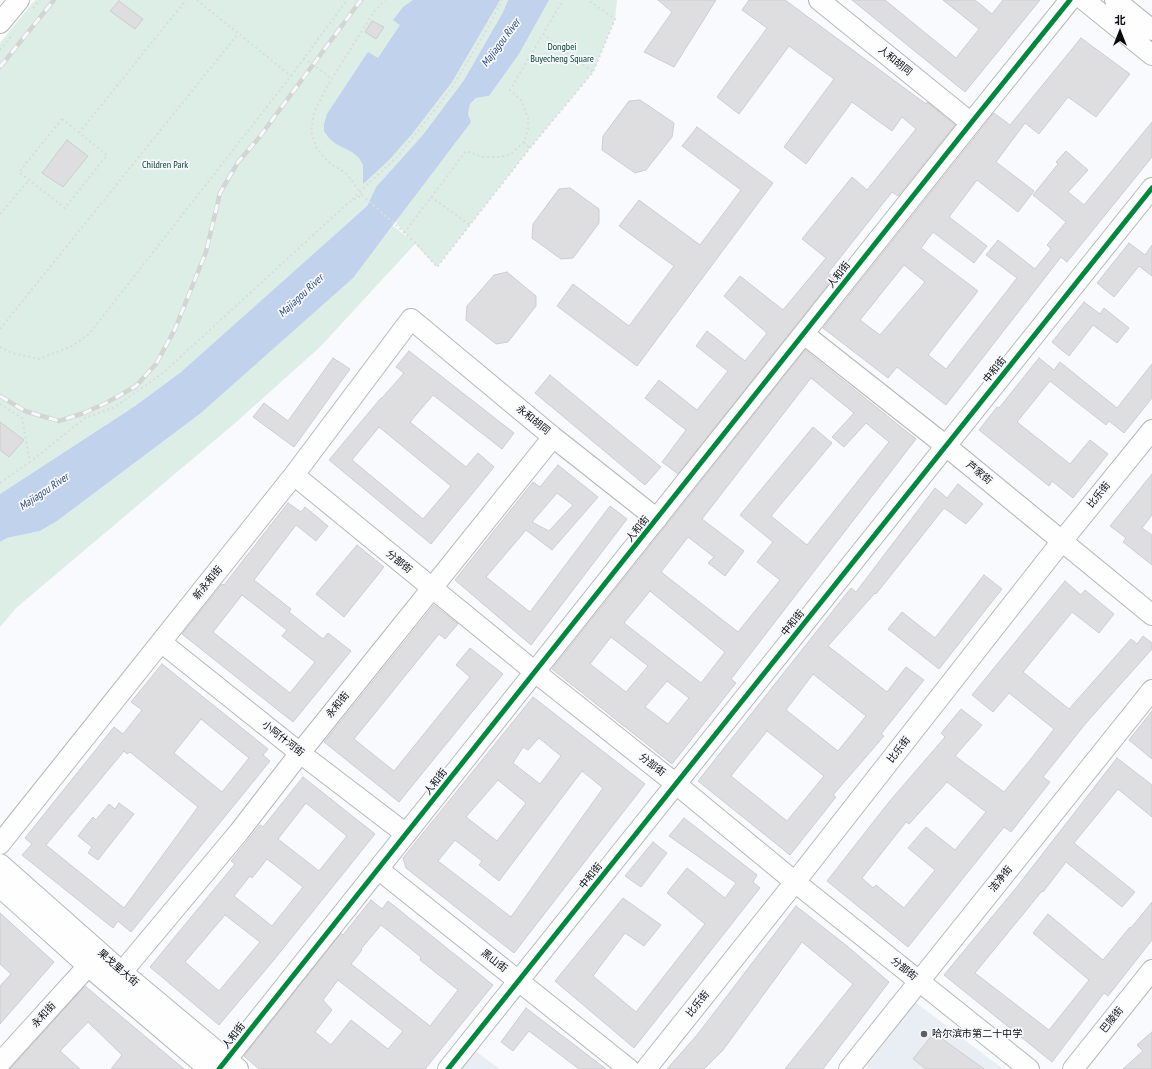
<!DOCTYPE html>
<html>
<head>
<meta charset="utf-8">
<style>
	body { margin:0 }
	#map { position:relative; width:1152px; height:1069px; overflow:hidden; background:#f8fafd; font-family:"PT Sans Narrow","Noto Sans SC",sans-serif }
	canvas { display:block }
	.north { position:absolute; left:1100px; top:12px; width:40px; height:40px; -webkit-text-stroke:3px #f7f9fe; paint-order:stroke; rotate:0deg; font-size:11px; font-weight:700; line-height:16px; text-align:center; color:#0b0b0e }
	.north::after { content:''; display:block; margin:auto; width:14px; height:18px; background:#0b0b0e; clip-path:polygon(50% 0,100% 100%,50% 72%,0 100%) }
</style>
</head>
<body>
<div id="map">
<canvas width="1152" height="1069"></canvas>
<div class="north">北</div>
</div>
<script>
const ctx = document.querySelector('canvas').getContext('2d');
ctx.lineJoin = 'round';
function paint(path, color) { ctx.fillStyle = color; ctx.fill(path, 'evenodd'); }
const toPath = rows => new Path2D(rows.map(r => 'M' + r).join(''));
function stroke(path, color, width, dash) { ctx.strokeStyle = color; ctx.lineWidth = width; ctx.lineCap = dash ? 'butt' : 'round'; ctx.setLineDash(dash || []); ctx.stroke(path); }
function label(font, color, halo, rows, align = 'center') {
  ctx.font = font + ' "PT Sans Narrow","Noto Sans SC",sans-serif'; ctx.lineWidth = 3.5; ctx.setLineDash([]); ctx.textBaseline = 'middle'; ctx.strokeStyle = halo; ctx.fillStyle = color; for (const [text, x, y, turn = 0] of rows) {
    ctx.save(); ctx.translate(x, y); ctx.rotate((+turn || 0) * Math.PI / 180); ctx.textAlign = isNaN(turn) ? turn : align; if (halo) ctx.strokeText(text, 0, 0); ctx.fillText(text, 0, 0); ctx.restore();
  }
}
const built = toPath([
	[915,1002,1003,1069,869,1069,866,1066],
	[475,1051,500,1069,461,1069]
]);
const green = toPath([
	[35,0,508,0,503,12,464,80,422,136,376,187,367,206,181,372,135,406,0,494,0,43],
	[548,0,617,0,615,19,593,72,530,148,437,267,415,244,320,347,234,424,16,608,0,627,0,542,7,538,40,531,57,521,201,413,352,278,393,226,410,239,396,223,399,217,470,122,468,114,470,104,476,98,489,96,519,54]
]);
const water = toPath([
	[413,0,500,0,452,82,412,134,389,160,363,184,363,165,359,158,352,152,336,144,329,138,324,131,324,124,327,114,368,52,378,58,400,25,393,20,403,7],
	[508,0,549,0,519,54,489,96,476,98,470,104,468,114,471,122,353,278,201,413,57,521,40,531,7,538,0,542,0,494,135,406,181,372,367,206,376,187,422,136,464,80,503,12]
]);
const building = toPath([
	[658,0,716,0,674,67,644,52,672,12,658,0],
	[749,0,785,0,926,104,927,102,955,125,898,196,892,192,828,273,834,277,678,474,662,462,686,430,645,398,659,380,697,410,728,371,696,346,707,331,745,361,767,333,724,296,740,276,783,310,826,258,802,239,852,177,867,190,916,129,902,117,892,131,852,102,806,164,784,147,834,79,789,46,739,114,717,97,767,28,742,10,749,0],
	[852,0,885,0,956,58,979,29,943,0,975,0,992,14,1003,0,1040,0,965,92,852,0],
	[119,1,143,19,135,29,110,11,119,1],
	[372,21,384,27,376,39,365,32,372,21],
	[1081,38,1130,74,1096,117,1068,97,1039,134,1025,123,996,162,1034,191,1018,212,977,180,949,217,987,246,974,263,933,232,921,248,978,291,928,355,946,369,1017,278,986,255,998,240,1035,269,1051,249,1047,245,1066,222,1033,195,1058,164,1056,162,1066,151,1088,170,1068,192,1084,205,1152,122,1152,157,1067,262,1061,257,946,405,897,367,888,378,823,328,994,113,1010,125,1081,38],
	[904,265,925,282,880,335,860,320,904,265],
	[640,100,674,123,672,137,646,170,635,173,602,150,603,136,629,101,640,100],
	[697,127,773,183,637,366,557,306,573,284,629,326,674,266,619,226,639,200,700,245,741,190,682,146,697,127],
	[67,140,88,156,63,187,42,173,67,140],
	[570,188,599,209,599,223,573,258,561,259,532,238,533,224,559,189,570,188],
	[1129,243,1145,255,1152,245,1152,276,1139,266,1114,297,1097,283,1129,243],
	[507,272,536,296,536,306,508,342,496,344,466,320,467,306,494,275,507,272],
	[1084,302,1100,314,1104,308,1129,328,1117,343,1093,325,1069,356,1052,342,1084,302],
	[805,350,916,439,731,679,736,683,672,764,552,669,805,350],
	[811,378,854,413,832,437,844,447,866,423,889,442,807,545,771,516,832,443,813,427,740,515,773,542,757,562,780,580,738,632,661,572,688,537,714,557,708,563,725,576,744,551,702,519,811,378],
	[650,591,725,652,701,683,624,623,650,591],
	[611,637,648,666,626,692,590,664,611,637],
	[667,681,689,698,668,724,645,707,667,681],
	[409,351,514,433,502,449,433,395,410,422,466,467,478,453,494,467,431,544,329,460,381,398,382,398,404,373,396,367,409,351],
	[379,427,451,486,423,519,352,460,379,427],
	[333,358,350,369,294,447,253,417,264,403,288,421,333,358],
	[1039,358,1054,370,1060,362,1117,408,1152,364,1152,398,1124,433,1109,421,1106,425,1050,381,1017,422,1070,464,1090,440,1108,454,1073,498,1052,481,1049,486,979,430,997,407,999,408,1039,358],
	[550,375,661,467,645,485,535,393,550,375],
	[0,422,24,440,9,457,0,450,0,422],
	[558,465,598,497,552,550,526,530,486,577,530,612,610,506,627,519,531,645,455,580,533,482,540,487,558,465],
	[557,493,573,505,549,531,532,522,557,493],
	[1152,474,1152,515,1142,528,1152,535,1152,565,1123,542,1126,538,1110,526,1152,474],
	[958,484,983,504,966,524,944,508,876,594,875,593,828,646,887,692,906,667,924,680,881,734,884,736,833,795,836,797,790,855,698,781,851,588,856,592,935,488,947,498,958,484],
	[813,674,866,716,838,751,786,710,813,674],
	[767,731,824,776,787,821,731,776,767,731],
	[288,503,301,512,305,507,328,526,316,541,296,525,254,580,291,609,289,612,323,639,328,633,351,651,293,722,182,634,222,584,224,585,288,503],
	[242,595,287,630,282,636,315,662,290,693,213,632,242,595],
	[357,545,384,567,344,617,316,594,357,545],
	[984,575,1002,589,939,669,888,629,902,612,935,638,984,575],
	[1065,581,1081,595,1085,590,1114,614,1099,633,1072,612,1023,672,1069,709,1131,639,1137,644,1143,636,1152,643,1152,649,1086,723,1043,777,1050,782,1011,832,1004,827,908,947,827,881,889,802,945,737,941,733,961,709,982,725,955,756,963,762,1004,792,1030,760,1054,729,1009,693,993,712,972,695,1065,581],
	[947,782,986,812,955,850,926,827,908,848,935,870,904,908,876,885,873,888,862,878,906,822,909,824,947,782],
	[434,605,458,624,445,639,439,634,354,739,394,771,470,677,456,665,470,648,503,674,399,802,324,742,434,605],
	[162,664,268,749,263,755,270,761,131,932,118,921,113,928,22,855,32,844,25,838,114,727,123,734,142,710,131,702,162,664],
	[201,719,249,758,222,792,174,753,201,719],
	[124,751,127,754,130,752,198,807,124,908,46,845,124,751],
	[533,697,645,784,514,953,406,868,403,858,533,697],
	[539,738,561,756,540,784,513,763,523,747,528,750,539,738],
	[582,771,603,788,511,917,438,861,455,840,482,861,479,865,499,881,582,771],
	[498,780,526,803,497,841,466,817,498,780],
	[1152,711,1152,759,1129,740,1152,711],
	[1117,758,1152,785,1152,817,1118,789,1074,843,1135,892,1122,907,1066,862,1043,892,1042,891,975,973,1049,1030,1089,980,1033,933,1048,914,1103,960,1130,927,1131,928,1152,902,1152,940,1108,996,1104,993,1052,1062,944,975,1016,888,1117,758],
	[303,777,375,834,273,961,219,1025,150,967,235,864,231,861,260,825,263,827,303,777],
	[306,803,347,836,319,871,278,839,306,803],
	[267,859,303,887,272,926,234,896,250,876,252,878,267,859],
	[225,915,260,942,219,991,185,962,225,915],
	[119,803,134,814,98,860,88,853,92,847,78,836,93,817,96,820,109,804,115,809,119,803],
	[684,818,757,875,753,882,760,888,634,1048,555,981,623,898,661,925,644,946,625,933,593,976,636,1012,705,924,667,893,687,868,725,898,736,883,669,836,684,818],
	[653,842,667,853,641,887,625,876,653,842],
	[371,900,382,909,388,901,493,985,425,1069,259,1069,244,1056,341,933,343,935,371,900],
	[381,925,421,957,420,960,458,990,430,1026,351,964,362,950,361,949,381,925],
	[338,980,403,1031,388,1049,351,1020,331,1045,315,1032,332,1010,323,1000,338,980],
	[796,906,847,946,889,982,823,1069,785,1069,853,984,802,942,723,1050,704,1069,667,1069,697,1035,796,906],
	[0,913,54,962,0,1024,0,986,11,974,0,964,0,913],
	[85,986,184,1069,111,1069,122,1055,88,1022,60,1051,80,1069,10,1069,85,986],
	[526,1008,606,1069,579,1069,529,1031,513,1051,501,1042,526,1008],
	[1152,1032,1152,1069,1123,1069,1143,1051,1137,1045,1152,1032],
	[934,1033,984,1069,926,1069,913,1059,934,1033]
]);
const path = toPath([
	[197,0,291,76],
	[33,8,40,0],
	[543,34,593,72],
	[0,50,13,34],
	[304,58,332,79],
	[62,119,107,155,65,208,19,172,62,119],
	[79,133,186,0],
	[524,142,530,148],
	[362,195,416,243,437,267,530,148,593,72,615,19,588,0],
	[431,197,470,225],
	[352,199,399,155,451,89,486,31,502,0],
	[0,214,29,180],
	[404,233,466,151,482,157,500,157,511,154,524,142,528,129,528,118,522,101,510,90,563,0],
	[0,329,238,34],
	[0,347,12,353,39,359,72,346,89,334,291,76,347,0],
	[0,404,22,418,30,462,85,418,115,407,163,373,348,203,362,195,347,174,328,162,316,147,311,131,314,113,325,90,373,13,385,0],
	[0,483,30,462]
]);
const secondary = toPath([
	[819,0,971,123],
	[1084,0,1152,55],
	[1115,0,1152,30],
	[0,23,19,0],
	[804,334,946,446,1152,615],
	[294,475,535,672,676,784,795,882,1029,1069],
	[161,642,300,753,406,834],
	[0,844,294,475,411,319,553,437,657,519],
	[0,864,122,972,238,1069],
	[378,869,629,1069],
	[0,887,88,966,209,1069],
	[122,972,239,832,300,753,553,437],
	[0,1063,88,966],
	[219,1069,971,123,1070,0],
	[448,1069,1152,188],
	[646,1069,795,882,1062,541,1152,430],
	[849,1069,1152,690],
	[1073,1069,1152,970]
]);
const rail = toPath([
	[0,67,54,0],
	[0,396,25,411,59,421,84,413,106,403,136,386,156,364,175,329,206,252,220,193,238,162,258,139,361,0]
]);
const cycleway = toPath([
	[219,1069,971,123,1070,0],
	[448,1069,1152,188]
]);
const markers = [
	[924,1034,4,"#5e5f62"]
];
const parkNames = [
	["Dongbei",562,47],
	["Buyecheng Square",562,59],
	["Children Park",165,165]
];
const streetNames = [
	["人和胡同",895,61,39],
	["人和街",839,275,-52],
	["中和街",995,370,-51],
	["永和胡同",533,420,39],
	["芦家街",979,473,39],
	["比乐街",1099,495,-51],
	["人和街",638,529,-51],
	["分部街",399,562,39],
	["新永和街",208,583,-51],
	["中和街",793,623,-51],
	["永和街",338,705,-51],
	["小阿什河街",283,739,38],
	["比乐街",899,750,-52],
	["分部街",652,765,38],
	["人和街",436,782,-52],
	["中和街",591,876,-51],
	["洁净街",1001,879,-51],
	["黑山街",494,961,38],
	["果戈里大街",118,968,41],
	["分部街",904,969,39],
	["比乐街",698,1004,-51],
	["永和街",44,1015,-48],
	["巴陵街",1112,1020,-51],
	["人和街",234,1036,-52]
];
const poiNames = [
	["哈尔滨市第二十中学",932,1034]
];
const waterNames = [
	["Majiagou River",501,43,-53],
	["Majiagou River",301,296,-43],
	["Majiagou River",44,492,-34]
];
paint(built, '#e9edf4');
paint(green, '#dceee6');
paint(water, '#c1d2ec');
paint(building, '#dedde0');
stroke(building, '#cdcdd0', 1);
stroke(secondary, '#b5b7ba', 22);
stroke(path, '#dcdcde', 2, [2, 3]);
stroke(secondary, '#fefeff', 20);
stroke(rail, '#d3d4d4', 4.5);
stroke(rail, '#f7f9fe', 3, [9]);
stroke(cycleway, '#00873e', 5);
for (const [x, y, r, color] of markers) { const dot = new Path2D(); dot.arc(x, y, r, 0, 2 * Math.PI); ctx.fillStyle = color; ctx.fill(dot); stroke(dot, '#f7f9fe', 1.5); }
label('10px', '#003d28', '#f7f9fe', parkNames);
label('10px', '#0b0b0e', '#f7f9fe', streetNames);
label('10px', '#0b0b0e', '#f7f9fe', poiNames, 'left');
label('italic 11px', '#2e4c7c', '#f7f9fe', waterNames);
</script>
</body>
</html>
